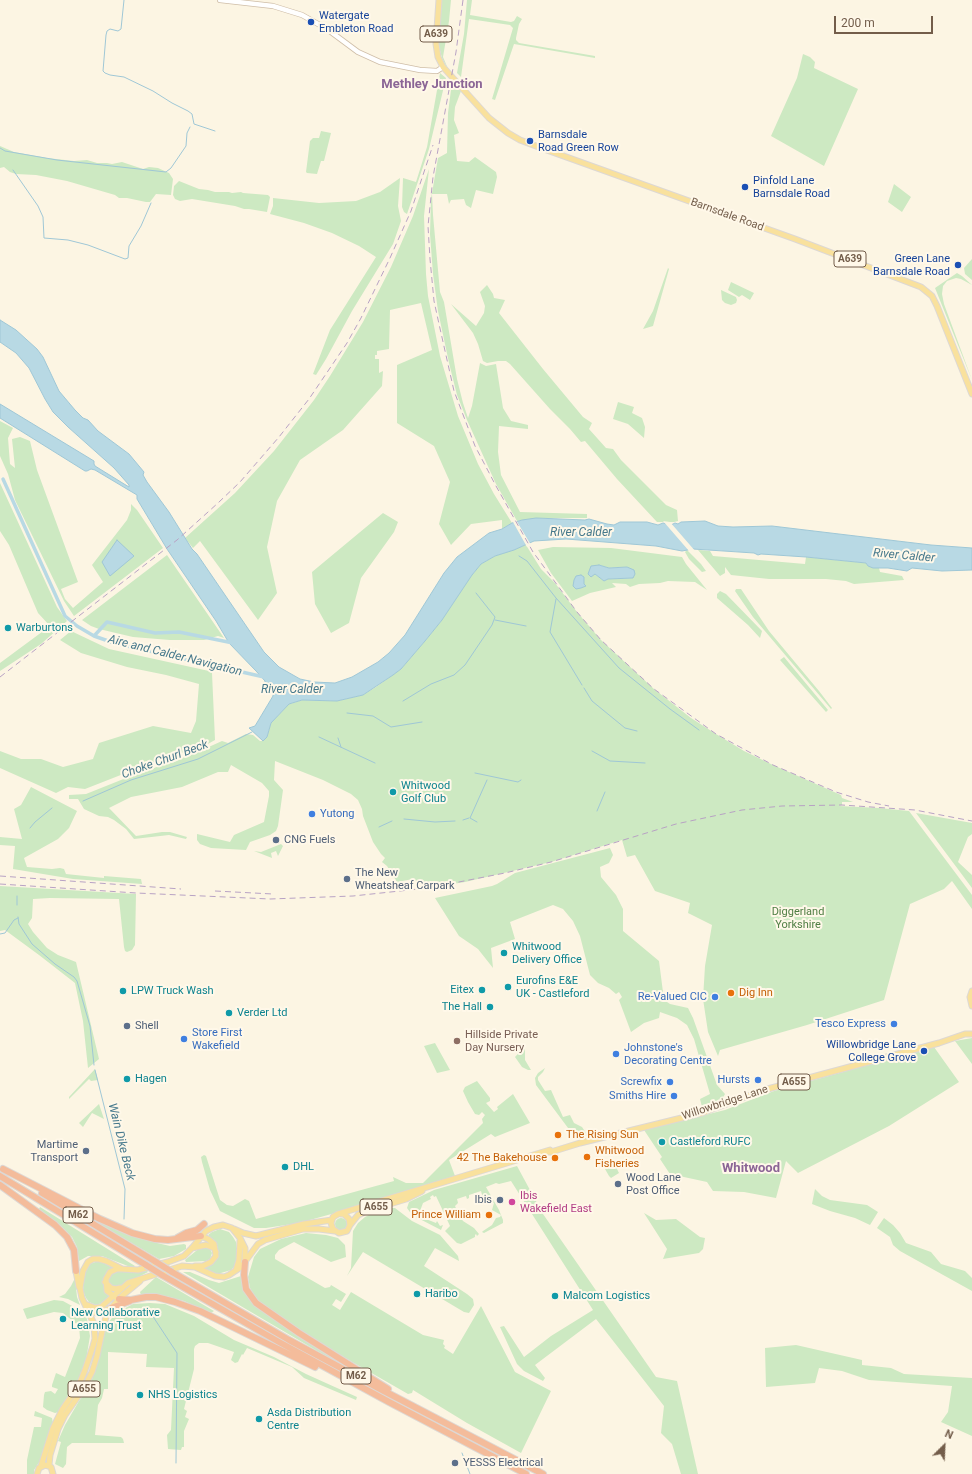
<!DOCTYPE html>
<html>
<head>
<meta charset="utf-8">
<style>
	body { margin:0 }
	#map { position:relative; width:972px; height:1474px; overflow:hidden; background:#fcf5e3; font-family:Roboto,sans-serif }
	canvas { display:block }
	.north { position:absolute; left:924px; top:1426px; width:40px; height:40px; -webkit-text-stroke:3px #fff8e9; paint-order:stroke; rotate:24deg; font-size:11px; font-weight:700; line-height:16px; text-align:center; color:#735d4a }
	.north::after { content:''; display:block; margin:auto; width:14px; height:18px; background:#735d4a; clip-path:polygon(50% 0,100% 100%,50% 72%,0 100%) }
	.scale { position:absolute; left:834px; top:16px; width:99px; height:18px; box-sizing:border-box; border:2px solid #735d4a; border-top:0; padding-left:5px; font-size:12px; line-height:14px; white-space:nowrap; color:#735d4a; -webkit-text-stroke:3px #fff8e9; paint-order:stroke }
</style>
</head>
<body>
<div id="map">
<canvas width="972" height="1474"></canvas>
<div class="north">N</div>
<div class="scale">200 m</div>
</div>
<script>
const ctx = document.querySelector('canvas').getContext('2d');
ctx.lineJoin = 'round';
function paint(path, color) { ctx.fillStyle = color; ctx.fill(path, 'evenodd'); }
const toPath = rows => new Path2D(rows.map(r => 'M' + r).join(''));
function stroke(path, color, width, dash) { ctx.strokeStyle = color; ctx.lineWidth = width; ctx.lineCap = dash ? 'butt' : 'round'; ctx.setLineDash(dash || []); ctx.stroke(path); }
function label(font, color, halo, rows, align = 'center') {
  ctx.font = font + ' Roboto,sans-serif'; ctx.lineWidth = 4; ctx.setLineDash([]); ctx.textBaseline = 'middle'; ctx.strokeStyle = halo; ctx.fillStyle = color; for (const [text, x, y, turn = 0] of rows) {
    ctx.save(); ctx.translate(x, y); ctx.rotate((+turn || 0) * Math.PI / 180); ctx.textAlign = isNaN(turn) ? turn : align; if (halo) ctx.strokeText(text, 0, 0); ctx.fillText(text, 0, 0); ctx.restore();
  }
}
const green = toPath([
	[442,0,451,0,449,21,443,57,449,71,442,58,438,43],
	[467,0,472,0,470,15,511,22,514,21,517,16,522,19,519,24,516,38,516,40,519,43,595,56,595,58,514,44,495,100,492,99,513,28,510,25,469,19,461,77,457,73,464,34],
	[803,54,810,57,815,62,814,68,858,89,824,166,771,136,797,78],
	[440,73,446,78,429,149,407,214,404,212,402,207,403,178,416,182,427,147],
	[452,82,461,91,455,107,454,120,459,133,454,135,457,161,469,162,475,157,496,172,497,177,493,194,476,190,471,208,466,205,464,199,451,200,449,204,447,194,432,194,433,215,440,292,444,302,457,379,463,403,468,418,472,406,480,363,486,366,496,364,503,408,511,421,528,425,528,429,499,426,498,452,501,475,520,512,587,514,587,518,546,518,517,521,496,484,467,420,457,395,449,363,438,311,433,274,430,234,431,199,438,158,447,153,448,113],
	[321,131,331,133,324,161,321,161,317,174,307,173,306,172,310,141,313,138,319,138],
	[0,146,14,152,47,158,74,161,87,160,97,163,107,163,112,164,122,162,143,169,149,167,158,168,169,173,173,179,171,195,156,194,150,202,146,202,127,198,119,198,115,195,67,181,36,175,16,174,10,172,4,167,0,168],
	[429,169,424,216,426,274,428,296,440,356,458,416,478,464,494,494,512,523,502,529,502,520,471,524,451,545,439,524,450,482,434,446,397,423,397,365,432,350,421,303,390,310,389,349,377,351,377,355,375,355,375,359,379,359,379,373,383,371,382,386,343,430,300,460,277,501,267,547,277,593,258,620,200,541,193,548,185,538,235,493,274,451,314,400,330,376,363,322,391,267,413,216],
	[400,178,398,206,401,221,393,244,352,311,326,359,316,375,313,374,330,330,376,257,359,246,332,233,304,223,270,214,273,206,273,198,319,203,356,201,380,192],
	[179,181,199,189,208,190,215,192,229,192,232,193,241,192,243,193,268,195,270,197,267,212,249,209,244,209,235,206,192,199,180,201,175,199,173,195,174,186],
	[894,184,911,197,902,212,888,202],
	[972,259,972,280,965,274,964,268],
	[668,268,669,269,653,326,643,329,653,311],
	[957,273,962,276,972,285,961,279,956,278,947,281,943,286,942,294,944,304,972,380,935,288],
	[731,282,754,293,750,300,742,295,739,297,728,290],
	[487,285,493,294,494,298,505,300,499,313,543,369,583,417,592,423,589,429,606,448,613,449,621,460,666,505,677,510,678,521,674,522,657,522,617,479,585,441,581,442,570,429,550,409,510,364,506,361,498,361,487,363,483,361,478,344,473,333,451,304,476,326,484,313,485,306,480,292],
	[721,290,736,297,737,300,736,303,731,305,725,303,722,300],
	[618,402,634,407,632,413,642,418,645,427,644,438,628,424,613,419],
	[0,421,13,428,8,438,10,464,15,468,12,439,20,437,30,441,37,470,78,582,61,589,65,599,73,608,103,582,92,565,127,520,131,510,131,504,137,510,163,548,74,616,64,601,15,500,8,474,0,456],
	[0,483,57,607,67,621,41,644,0,671,0,663,50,626,38,613,9,545,0,531],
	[383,513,398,522,394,532,361,578,349,623,331,633,315,604,312,572],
	[526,545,541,569,555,583,577,612,601,640,654,689,691,718,716,734,744,751,773,765,841,795,842,798,853,802,842,802,842,805,839,806,879,808,909,811,972,895,972,909,952,881,944,889,910,904,884,1000,807,1025,720,1050,718,1056,708,1032,703,999,705,966,712,925,688,913,690,903,655,891,635,855,627,857,622,840,551,862,465,882,428,888,413,879,397,882,387,866,382,862,385,858,381,854,373,842,363,816,362,809,358,800,351,794,323,780,275,761,274,780,283,790,278,826,276,831,270,835,250,842,246,850,211,848,200,844,197,840,197,834,230,842,234,835,264,822,269,796,269,791,262,783,231,765,228,772,218,772,182,787,131,797,109,808,136,836,162,832,170,832,187,837,186,839,169,835,134,839,126,829,114,820,108,817,99,816,84,809,78,799,69,799,69,795,86,794,131,776,191,755,222,741,228,743,246,734,253,735,260,741,263,741,267,737,271,723,289,704,293,703,302,700,337,701,363,695,376,687,401,669,425,641,442,620,472,575,481,564,495,556],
	[553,547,611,548,682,557,686,564,707,590,695,582,668,581,660,583,639,584,630,587,626,584,612,583,616,587,590,593,572,601,551,573,538,550],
	[599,565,609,568,627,567,633,578,608,579,604,581,595,574],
	[687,550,701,564,706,571,702,572,689,559,685,552],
	[698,550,710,551,713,556,805,564,806,557,866,563,868,566,879,568,880,572,902,576,904,580,854,584,846,581,826,579,769,579,731,575,725,567,725,573,720,576],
	[167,555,224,638,218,636,204,640,170,640,133,637,99,629,91,626,82,620],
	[736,589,741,589,769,631,819,691,832,708,831,709,753,617,735,591],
	[720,591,726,594,762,631,760,638,748,625,717,598,717,594],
	[71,631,109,649,209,671,212,673,215,740,206,745,159,760,85,789,68,787,56,793,0,768,0,751,21,759,41,759,63,767,93,759,99,743,153,726,191,733,196,721,199,684,166,675,127,667,81,653,60,640],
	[784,657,828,710,826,712,780,660],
	[31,787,77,811,69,828,58,839,24,858,27,867,52,869,60,868,64,869,66,874,104,878,104,876,141,879,142,884,73,879,13,869,15,846,0,845,0,837,22,839,14,809,21,805],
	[916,813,972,823,972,834,968,837,958,862,972,875,972,888],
	[281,844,283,846,278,856,276,851,271,853,272,858,254,851,261,852],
	[610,848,613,855,609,863,600,867,601,877,616,895,623,909,623,931,659,961,664,1000,670,1004,688,1008,693,1018,717,1085,725,1094,721,1101,702,1107,700,1099,710,1094,694,1039,687,1025,677,1018,660,1012,659,1018,644,1023,631,1032,619,1000,622,997,619,992,616,994,609,988,598,983,590,975,580,936,573,921,563,909,553,905,510,922,515,939,491,948,493,968,478,949,459,936,435,898,492,886,497,884,515,873],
	[0,886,136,894,135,945,132,950,127,952,125,951,124,947,119,899,50,898,33,899,32,918,28,924,33,932,47,948,58,955,76,962,99,1059,88,1068,83,1021,75,983,39,955,5,930,0,931],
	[972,1038,972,1064,955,1041],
	[435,1043,450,1070,437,1073,424,1046],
	[525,1046,525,1060,531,1070,528,1070,522,1067,515,1057],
	[934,1047,959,1082,889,1126,798,1173,786,1161,776,1198,744,1192,713,1191,707,1182,670,1174,660,1159,662,1157,644,1130,725,1110,774,1091],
	[545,1068,543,1072,538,1077,538,1080,545,1091,551,1090,563,1117,570,1115,574,1123,582,1127,588,1136,577,1137,574,1136,536,1085,535,1078,538,1073],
	[95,1069,98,1080,91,1081,89,1079,69,1099,69,1097],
	[477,1081,490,1098,490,1101,486,1103,494,1112,498,1109,497,1107,513,1094,530,1123,495,1137,491,1134,449,1160,455,1176,335,1213,299,1223,266,1228,254,1228,220,1211,210,1190,202,1162,201,1157,204,1155,206,1156,220,1200,227,1205,233,1206,245,1199,249,1201,256,1219,394,1181,393,1177,406,1183,423,1183,483,1123,482,1119,485,1115,482,1112,479,1115,475,1114,468,1102,463,1091,465,1087],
	[99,1104,104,1119,92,1113,83,1127,79,1123],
	[614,1163,619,1173,611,1178,609,1176,605,1169],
	[517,1166,543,1214,656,1377,677,1381,698,1474,681,1474,672,1444,661,1433,664,1406,596,1319,535,1365,545,1378,543,1381,524,1371,517,1364,500,1327,504,1326,524,1357,551,1336,593,1310,511,1181,499,1184,496,1183,486,1187,499,1210,503,1220,503,1223,484,1233,482,1232,483,1231,492,1225,496,1218,500,1217,501,1215,492,1210,494,1203,486,1199,484,1202,481,1191,469,1195,469,1198,467,1199,466,1196,457,1199,458,1203,455,1206,459,1215,463,1221,474,1228,479,1234,477,1236,476,1234,475,1235,475,1237,461,1244,457,1243,445,1231,450,1226,436,1196,434,1197,433,1195,430,1197,431,1199,423,1203,420,1211,427,1214,426,1219,436,1223,437,1221,440,1226,443,1225,441,1230,412,1215,407,1208,409,1202,434,1190],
	[815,1189,822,1196,830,1200,867,1205,878,1212,870,1225,855,1218,830,1211,812,1204],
	[40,1207,135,1266,133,1268,102,1256,88,1256,79,1261,77,1247,72,1237,61,1226,39,1209],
	[387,1208,395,1208,412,1221,440,1235,458,1256,459,1261,435,1248,424,1266,467,1294,473,1299,474,1305,469,1313,464,1312,363,1252,347,1276,351,1268,353,1231,358,1223,365,1217,373,1213],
	[644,1213,656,1220,676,1219,700,1237,705,1238,703,1249,699,1253,663,1259,667,1249],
	[85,1214,129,1235,157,1243,170,1246,184,1244,186,1245,186,1249,174,1256,159,1259,87,1217],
	'335 1224a6 6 0 1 1 12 0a6 6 0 1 1-12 0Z',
	[884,1218,893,1225,900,1233,906,1243,931,1252,941,1264,965,1271,972,1278,972,1291,900,1251,893,1245,890,1237,877,1228],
	[220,1229,229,1232,233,1237,236,1242,238,1256,234,1267,231,1270,221,1273,215,1273,204,1268,214,1263,219,1253,216,1242,208,1235,212,1232],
	[306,1233,326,1235,338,1238,345,1245,346,1257,331,1262,294,1242,279,1250,275,1255,275,1259,325,1288,330,1287,331,1285,346,1294,341,1302,336,1299,332,1305,340,1310,351,1292,423,1335,444,1340,443,1344,445,1346,444,1348,453,1354,481,1306,515,1372,551,1391,521,1453,467,1423,413,1390,412,1393,408,1394,354,1363,315,1340,266,1308,256,1299,250,1288,248,1277,254,1257,260,1249,281,1239],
	[202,1246,210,1249,212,1253,210,1259,206,1261,186,1262,185,1260],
	[98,1261,113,1267,108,1271,103,1282,105,1290,110,1297,102,1303,96,1305,89,1302,86,1298,83,1291,84,1272,90,1264],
	[120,1270,133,1273,147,1271,148,1272,121,1286,114,1287,107,1282,110,1274],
	[183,1272,190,1272,209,1280,219,1283,241,1276,244,1290,249,1299,258,1307,337,1360,341,1365],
	[156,1277,214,1311,211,1313,184,1301,165,1296,141,1295,140,1292],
	[75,1278,77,1297,80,1305,68,1299,59,1297,65,1294,71,1286],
	[54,1300,63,1301,83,1312,87,1319,90,1336,86,1360,79,1378,59,1412,55,1413,47,1410,43,1407,44,1395,45,1392,51,1391,55,1394,58,1389,52,1387,52,1385,56,1373,65,1377,80,1338,79,1326,63,1313,54,1312,27,1319,23,1309],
	[150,1303,165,1304,194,1316,234,1340,274,1357,306,1374,357,1397,356,1400,304,1378,292,1367,247,1348,243,1355,242,1354,238,1362,235,1363,231,1360,234,1352,208,1343,199,1343,195,1346,194,1349,194,1369,184,1409,187,1411,185,1417,189,1419,184,1431,184,1447,182,1447,181,1450,168,1449,167,1435,171,1430,174,1368,146,1367,147,1354,108,1352,108,1389,104,1389,102,1398,98,1405,95,1435,121,1437,123,1439,124,1443,72,1443,67,1447,66,1464,63,1468,55,1464,61,1442,58,1441,65,1425,79,1401,89,1388,96,1367,107,1324,116,1313,133,1304],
	[796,1345,862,1360,862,1365,891,1368,904,1374,972,1378,972,1436,941,1422,948,1412,952,1386,869,1380,842,1371,819,1368,815,1383,766,1387,765,1348],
	[35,1411,52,1418,53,1423,40,1461,34,1470,34,1474,27,1474,27,1460,34,1427,41,1427,42,1418,34,1416]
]);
const water = toPath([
	[0,320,16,330,37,349,43,357,59,391,75,410,83,418,88,420,98,431,129,454,144,472,143,475,147,482,169,512,192,549,197,554,264,652,279,667,300,679,314,682,335,683,352,677,378,662,389,653,405,635,444,573,457,557,489,533,502,529,512,523,522,520,536,518,585,520,589,519,607,524,614,525,620,522,647,522,658,525,663,523,671,525,675,523,678,524,681,522,705,521,718,526,733,527,772,526,931,545,972,548,972,570,942,571,912,568,907,571,888,568,873,568,868,566,866,563,806,557,761,554,758,555,754,553,693,549,682,551,656,546,566,539,534,541,514,550,495,556,481,564,472,575,442,620,425,641,401,669,393,675,363,695,337,701,302,700,289,704,271,723,267,737,263,741,249,728,255,726,273,696,273,692,265,685,265,681,256,671,229,643,216,621,167,549,137,499,137,495,95,470,91,469,87,471,85,471,0,418,0,404,94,461,94,464,95,466,129,487,129,485,114,468,68,427,53,412,45,399,29,368,16,353,0,342,0,320],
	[117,540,134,556,110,576,102,562,117,540],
	[599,565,609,568,627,567,634,570,635,574,633,578,608,579,604,581,595,574,591,577,588,574,591,566,599,565],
	[581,575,584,577,584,584,586,586,581,588,576,589,573,586,574,580,576,576,581,575]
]);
const pier = toPath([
	[516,520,531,545,527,547,513,522],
	[663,521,670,522,696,552,689,551]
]);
const stream = toPath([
	[124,0,121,29,118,31,110,29,107,31,106,35,103,71,105,73,110,75,124,77,153,91,172,103,188,111,192,114,194,124,215,131],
	[0,148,5,151,57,160,166,172,171,168,186,146,187,133,190,127],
	[13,170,38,206,43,217,44,238,68,240,88,245,125,259,128,258,129,246,141,226,151,203],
	[519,556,527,561,556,598,619,668,670,709,699,730],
	[556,599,550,632,582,685],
	[495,620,526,626],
	[584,688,592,701,625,728,637,731],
	[403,701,431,684,454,675,465,665,492,625,495,617,476,593],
	[347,713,373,716,391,727,422,722],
	[319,737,375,763],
	[338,738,341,747],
	[592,751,610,761,645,763],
	[475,773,518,782,521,780],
	[83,801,131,780,198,759,252,732],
	[597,811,605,792],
	[404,819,435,822,455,821],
	[463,820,469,818],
	[477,822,470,818,487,780],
	[379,827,392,821],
	[30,828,35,822,52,808],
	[17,905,17,896],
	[18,917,19,924,32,944,55,964,74,977,77,981,90,1026,94,1065],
	[0,934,5,933,14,920,18,918],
	[95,1070,125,1189,124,1219],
	[150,1312,177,1353,176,1463],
	[462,1453,470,1474]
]);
const canal = toPath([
	[3,479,65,616,77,626,94,636,114,643,264,677],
	[94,636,107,622,155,633,179,632,233,643]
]);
const secondary = toPath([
	[220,0,273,6,302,15,327,29,358,52,380,62,420,70,437,71,443,67]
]);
const primary = toPath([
	[439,0,436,44,438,57,443,67,489,118,508,133,520,140,544,149,795,239,921,287,932,296,937,306,972,394],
	[972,991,970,997,972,1006],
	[548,1152,551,1152,580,1143,702,1113,764,1090,939,1043,965,1034,972,1034],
	[341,1214,344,1214,349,1219,350,1225,347,1231,339,1233,333,1229,331,1223,333,1217,338,1214,550,1150],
	[350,1225,358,1215,364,1212,406,1199,422,1191],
	[234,1229,243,1233,256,1236,304,1224,332,1220],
	[192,1248,206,1245,214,1248,216,1252],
	[195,1266,203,1266,211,1262,216,1256,214,1244,208,1239,201,1236],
	[236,1270,239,1260,240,1241],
	[76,1271,79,1287],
	[105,1282,111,1288,116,1289,120,1288],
	[115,1297,107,1291,106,1279,110,1272,117,1269,121,1269],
	[85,1304,95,1308,101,1307,128,1283,182,1266,195,1267,215,1276,224,1277,229,1275,241,1267,258,1244,265,1240,303,1229,319,1229,335,1231],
	[89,1312,98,1313,111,1308],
	[49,1465,50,1455,58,1429,65,1415,84,1388,92,1372,97,1356,103,1327,106,1317,111,1308,123,1295,140,1281],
	[41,1466,53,1428,62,1410,79,1385,85,1370,93,1346,95,1339,94,1324,82,1298,80,1288,83,1271,88,1262,93,1259,99,1259,106,1261,122,1269,138,1270,168,1262,184,1256,192,1248,206,1231,214,1227,223,1225,232,1228,240,1238,245,1248,245,1262],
	[37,1474,39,1468,45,1465,51,1467,53,1474]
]);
const highway = toPath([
	[3,1169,100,1219,132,1233,155,1239,168,1240,201,1236],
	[0,1176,146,1265],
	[0,1185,55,1225,67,1237,74,1250,76,1271],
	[42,1193,156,1262],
	[177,1238,186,1233,197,1230,204,1224],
	[245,1262,244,1275,246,1289,256,1303,299,1333,388,1389],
	[172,1272,289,1340,382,1390,543,1474],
	[162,1275,279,1342,389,1402,526,1474],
	[119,1299,131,1300,146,1297,156,1297,175,1302,200,1311,315,1367],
	[111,1308,130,1301]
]);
const rail = toPath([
	[463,0,456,52,433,177,428,226,430,259,434,301,439,324,454,391,475,446,496,486,533,552,577,612,601,640,654,689,716,734,773,765,836,792,868,802,889,806],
	[0,677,177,540,218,503,240,482,279,437,309,399,347,343,361,318,390,258,411,211,433,145],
	[0,876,181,889],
	[0,884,136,893,270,899,353,896,428,888,505,873,551,862,676,824,742,810,782,806,842,805,915,810,972,821],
	[215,891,273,894]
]);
const highwayBridge = toPath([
	[156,1262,172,1272],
	[146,1265,162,1275]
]);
const markers = [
	[311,22,4,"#1a4fb4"],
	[530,141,4,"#1a4fb4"],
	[745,187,4,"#1a4fb4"],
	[958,265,4,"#1a4fb4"],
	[8,628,4,"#0f9aa8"],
	[393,792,4,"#0f9aa8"],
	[312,814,4,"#3f7fe0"],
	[276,840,4,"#5c6f8a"],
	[347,879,4,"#5c6f8a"],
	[504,953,4,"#0f9aa8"],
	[508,987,4,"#0f9aa8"],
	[482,990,4,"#0f9aa8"],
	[123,991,4,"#0f9aa8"],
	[731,993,4,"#e8710a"],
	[715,997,4,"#3f7fe0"],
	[490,1007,4,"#0f9aa8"],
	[229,1013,4,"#0f9aa8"],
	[894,1024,4,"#3f7fe0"],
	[127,1026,4,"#5c6f8a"],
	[184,1039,4,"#3f7fe0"],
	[457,1041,4,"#8d6e63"],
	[924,1051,4,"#1a4fb4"],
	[616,1054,4,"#3f7fe0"],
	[127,1079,4,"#0f9aa8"],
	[758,1080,4,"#3f7fe0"],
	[670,1082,4,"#3f7fe0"],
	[674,1096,4,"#3f7fe0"],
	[558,1135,4,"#e8710a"],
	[662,1142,4,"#0f9aa8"],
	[86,1151,4,"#5c6f8a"],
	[587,1157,4,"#e8710a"],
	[555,1158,4,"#e8710a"],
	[285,1167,4,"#0f9aa8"],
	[618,1184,4,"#5c6f8a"],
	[500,1200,4,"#5c6f8a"],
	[512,1202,4,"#d1479c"],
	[489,1215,4,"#e8710a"],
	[417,1294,4,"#0f9aa8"],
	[555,1296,4,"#0f9aa8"],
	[63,1319,4,"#0f9aa8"],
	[140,1395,4,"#0f9aa8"],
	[259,1419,4,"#0f9aa8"],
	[455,1463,4,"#5c6f8a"]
];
const shields = [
	[436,34,32],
	[850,259,32],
	[794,1082,32],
	[376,1207,32],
	[78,1215,30],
	[356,1376,30],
	[84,1389,32]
];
const shieldNames = [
	["A639",436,34],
	["A639",850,259],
	["A655",794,1082],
	["A655",376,1207],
	["M62",78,1215],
	["M62",356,1376],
	["A655",84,1389]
];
const transitNames = [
	["Watergate",319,16],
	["Embleton Road",319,29],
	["Barnsdale",538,135],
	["Road Green Row",538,148],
	["Pinfold Lane",753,181],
	["Barnsdale Road",753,194],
	["Green Lane",950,259,"right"],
	["Barnsdale Road",950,272,"right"],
	["Willowbridge Lane",916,1045,"right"],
	["College Grove",916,1058,"right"]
];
const streetNames = [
	["Barnsdale Road",727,215,20],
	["Willowbridge Lane",725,1103,-18]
];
const cultureNames = [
	["Warburtons",16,628],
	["Whitwood",401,786],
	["Golf Club",401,799],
	["Whitwood",512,947],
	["Delivery Office",512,960],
	["Eurofins E&E",516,981],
	["UK - Castleford",516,994],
	["Eitex",474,990,"right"],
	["LPW Truck Wash",131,991],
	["The Hall",482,1007,"right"],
	["Verder Ltd",237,1013],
	["Hagen",135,1079],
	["Castleford RUFC",670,1142],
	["DHL",293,1167],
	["Haribo",425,1294],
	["Malcom Logistics",563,1296],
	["New Collaborative",71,1313],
	["Learning Trust",71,1326],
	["NHS Logistics",148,1395],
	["Asda Distribution",267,1413],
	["Centre",267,1426]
];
const shopNames = [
	["Yutong",320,814,"left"],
	["Re-Valued CIC",707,997],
	["Tesco Express",886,1024],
	["Store First",192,1033,"left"],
	["Wakefield",192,1046,"left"],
	["Johnstone's",624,1048,"left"],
	["Decorating Centre",624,1061,"left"],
	["Hursts",750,1080],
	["Screwfix",662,1082],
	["Smiths Hire",666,1096]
];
const serviceNames = [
	["CNG Fuels",284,840],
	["The New",355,873],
	["Wheatsheaf Carpark",355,886],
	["Shell",135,1026],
	["Martime",78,1145,"right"],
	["Transport",78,1158,"right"],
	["Wood Lane",626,1178],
	["Post Office",626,1191],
	["Ibis",492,1200,"right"],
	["YESSS Electrical",463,1463]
];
const parkNames = [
	["Diggerland",798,912],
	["Yorkshire",798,925]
];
const foodNames = [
	["Dig Inn",739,993],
	["The Rising Sun",566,1135],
	["Whitwood",595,1151],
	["Fisheries",595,1164],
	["42 The Bakehouse",547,1158,"right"],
	["Prince William",481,1215,"right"]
];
const educationNames = [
	["Hillside Private",465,1035],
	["Day Nursery",465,1048]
];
const hotelNames = [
	["Ibis",520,1196],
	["Wakefield East",520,1209]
];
const waterNames = [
	["River Calder",581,533],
	["River Calder",904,556,5],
	["Aire and Calder Navigation",175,656,14],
	["River Calder",292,690],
	["Choke Churl Beck",165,760,-20],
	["Wain Dike Beck",121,1142,76]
];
const quarterNames = [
	["Methley Junction",432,85],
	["Whitwood",751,1169]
];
paint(green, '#cde9c2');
paint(water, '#b8d9e4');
stroke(water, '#9fc7d6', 1);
paint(pier, '#fcf5e3');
stroke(stream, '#9fc7d6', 1);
stroke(canal, '#b8d9e4', 3.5);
stroke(secondary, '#cfbea8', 6);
stroke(primary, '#ddd8d4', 7);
stroke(highway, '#ddd8d4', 8);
stroke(secondary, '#fff', 4.5);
stroke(primary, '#f9e19d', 5);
stroke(highway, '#f4bc9b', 6);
stroke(rail, '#b8a2c4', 1, [6, 4]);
stroke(highwayBridge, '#ddd8d4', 8, []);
stroke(highwayBridge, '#f4bc9b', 6);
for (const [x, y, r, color] of markers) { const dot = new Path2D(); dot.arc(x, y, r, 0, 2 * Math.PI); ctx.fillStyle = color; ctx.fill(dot); stroke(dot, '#fff8e9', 1.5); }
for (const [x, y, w] of shields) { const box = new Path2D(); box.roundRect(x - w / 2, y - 8, w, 16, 3); ctx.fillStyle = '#fff8e9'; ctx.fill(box); stroke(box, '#735d4a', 1); }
label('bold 10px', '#735d4a', null, shieldNames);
label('11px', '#164399', '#fff8e9', transitNames, 'left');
label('11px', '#735d4a', '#fff8e9', streetNames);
label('11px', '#0d838f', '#fff8e9', cultureNames, 'left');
label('11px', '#366cbe', '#fff8e9', shopNames, 'right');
label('11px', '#4e5e75', '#fff8e9', serviceNames, 'left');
label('11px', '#507e44', '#fff8e9', parkNames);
label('11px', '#c56008', '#fff8e9', foodNames, 'left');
label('11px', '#785e54', '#fff8e9', educationNames, 'left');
label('11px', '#b23c85', '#fff8e9', hotelNames, 'left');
label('italic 12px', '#47798c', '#fff8e9', waterNames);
label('bold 13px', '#8b6596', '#fff8e9', quarterNames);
</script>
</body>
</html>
